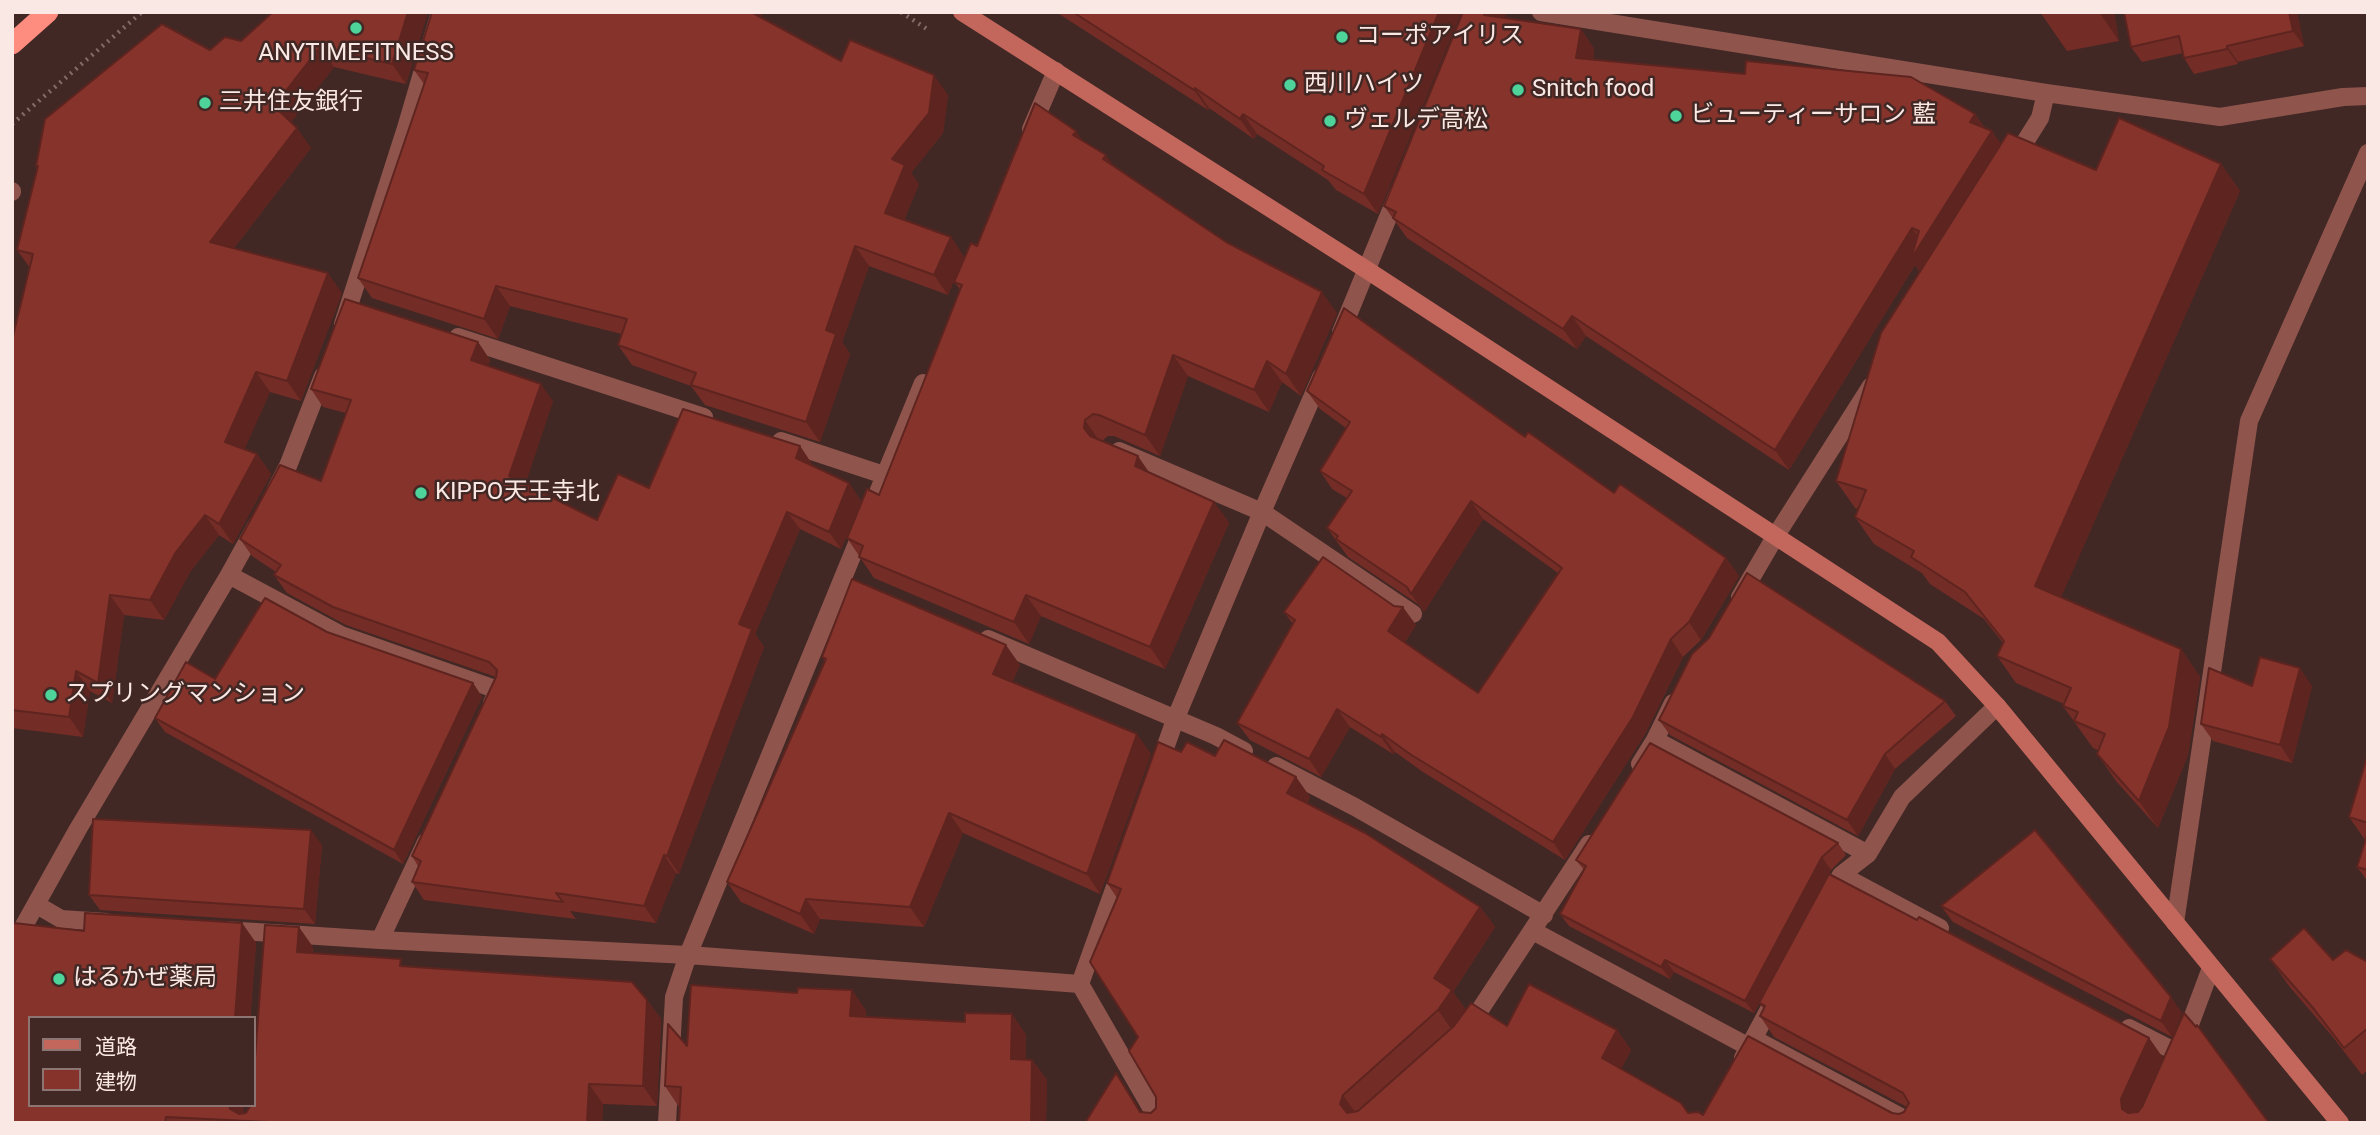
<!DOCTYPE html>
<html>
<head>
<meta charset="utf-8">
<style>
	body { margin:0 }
	#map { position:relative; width:2380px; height:1135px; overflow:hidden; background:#422825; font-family:Roboto,"Noto Sans JP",sans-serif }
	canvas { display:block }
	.frame { position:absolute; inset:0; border:14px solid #fae8e5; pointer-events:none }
	.legend { position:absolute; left:28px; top:1016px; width:228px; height:91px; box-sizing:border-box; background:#422825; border:2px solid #8c7572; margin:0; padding:9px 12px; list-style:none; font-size:21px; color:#fae8e5 }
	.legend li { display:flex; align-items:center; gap:14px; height:35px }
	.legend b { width:35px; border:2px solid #8c7572 }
</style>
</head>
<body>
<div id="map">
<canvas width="2380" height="1135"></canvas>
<div class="frame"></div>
<ul class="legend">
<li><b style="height:9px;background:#c3675c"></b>道路</li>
<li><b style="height:19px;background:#86332c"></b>建物</li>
</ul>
</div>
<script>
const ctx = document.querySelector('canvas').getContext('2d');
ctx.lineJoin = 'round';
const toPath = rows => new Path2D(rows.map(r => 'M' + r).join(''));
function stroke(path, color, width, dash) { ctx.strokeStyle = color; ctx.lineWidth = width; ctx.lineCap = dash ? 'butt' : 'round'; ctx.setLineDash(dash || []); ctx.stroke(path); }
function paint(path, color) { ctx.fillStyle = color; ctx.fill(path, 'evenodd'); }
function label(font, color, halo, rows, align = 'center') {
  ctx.font = font + ' Roboto,"Noto Sans JP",sans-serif'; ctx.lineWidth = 5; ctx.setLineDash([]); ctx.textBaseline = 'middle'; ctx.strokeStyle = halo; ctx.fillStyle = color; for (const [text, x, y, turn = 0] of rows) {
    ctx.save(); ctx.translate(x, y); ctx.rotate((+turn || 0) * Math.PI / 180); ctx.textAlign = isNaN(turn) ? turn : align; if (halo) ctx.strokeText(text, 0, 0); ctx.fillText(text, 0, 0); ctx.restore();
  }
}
const path = toPath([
	[901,12,930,31],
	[12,124,142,12]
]);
const street = toPath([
	[1541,12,2046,93,2220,117,2343,97,2368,96],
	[1031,129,1056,71],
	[2015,158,2040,118,2046,93],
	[12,191,12,192],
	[343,324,406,128,440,12],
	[1341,332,1398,193],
	[458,337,704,417],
	[781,441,884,475],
	[1119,451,1262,512,1413,614],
	[276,489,288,466,323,376],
	[229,575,341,635,498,690,492,703],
	[1740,597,1775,537,1871,386],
	[988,639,1216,736,1244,751],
	[1655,740,1868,854],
	[1640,764,1655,740,1673,703],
	[1276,766,1355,807,1544,915],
	[1158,768,1175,720,1262,512,1321,377],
	[1121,870,1080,984,1160,1123],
	[1841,875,1940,928],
	[1828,898,1841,875,1868,854,1902,797,1997,706],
	[37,905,61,919,106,922],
	[2175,923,2249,421,2368,153],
	[225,930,380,940,688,955,1080,984],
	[1533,931,1749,1047],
	[380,940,426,842],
	[12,947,78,829,229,575,256,526],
	[1468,1028,1589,844],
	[2129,1028,2178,1053],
	[1754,1039,1912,1123],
	[2183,1043,2211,968],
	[1743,1058,1774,1000],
	[667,1123,674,997,688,955,923,383]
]);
const secondary = toPath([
	[962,12,1367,270,1938,642,1997,706,2340,1123]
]);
const highway = toPath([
	[12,44,48,12]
]);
const wall = toPath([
	[428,12,406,84,334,67,291,122,311,148,234,248,342,293,301,401,270,392,244,449,257,454,271,474,233,544,219,535,190,572,164,620,124,615,112,703,90,691,83,737,12,728,12,340,30,268,17,250,38,168,36,166,210,50,241,41],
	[432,12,763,12,760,17,841,61,948,95,943,133,911,173,919,184,904,220,951,237,964,257,948,295,869,266,842,342,850,354,820,442,705,405,691,386,632,365,618,345,622,334,510,306,498,339,372,298,358,278,424,84,414,70],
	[1056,12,1461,12,1378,214,1336,190,1328,180,1257,134,1254,139,1209,108,1208,110],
	[2040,12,2114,12,2119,41,2067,51],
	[2124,12,2297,12,2304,46,2238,62,2238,64,2194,74,2184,58,2183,53,2142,62,2131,47],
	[1505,18,1581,29,1594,49,1593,60,1975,114,1984,127,2001,144,2096,170,2221,164,2240,191,2061,597,2181,649,2200,677,2188,755,2158,828,2116,781,2097,754,2098,750,2093,748,2063,706,2064,704,2016,683,1997,656,2003,643,1984,619,1930,584,1922,573,1874,544,1855,517,1858,509,1855,508,1836,481,1920,272,1915,265,1789,470,1586,336,1577,349,1407,238,1384,206],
	[1083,141,1115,166,1226,242,1337,313,1301,396,1282,382,1269,412,1188,376,1160,456,1114,436,1108,436,1102,441,1150,473,1214,502,1229,523,1165,669,1041,616,1029,644,874,578,847,538,879,495,960,289,954,282],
	[478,342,490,360,488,366,553,401,525,484,597,520,649,488,800,446,812,464,811,465,849,483,861,501,841,549,800,529,755,634,764,647,679,874,676,873,656,923,570,911,576,919,424,900,412,882,418,866,412,856,496,677,346,625,287,593,274,575,276,572,252,556,240,539,321,481,346,413,323,407,311,389],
	[1307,391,1525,437,1614,493,1726,558,1739,576,1701,640,1683,657,1645,734,1565,860,1423,772,1395,752,1393,754,1350,727,1321,777,1250,740,1237,723,1293,624,1284,612,1416,625,1405,642,1478,693,1558,573,1483,519,1424,612,1418,604,1348,557,1327,528,1347,498,1332,489,1320,471,1346,428,1320,409],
	[327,632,473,683,482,697,403,864,165,732,155,718,215,679],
	[822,657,1020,665,1012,682,1151,754,1100,894,963,833,924,927,820,919,814,934,741,902,727,882,825,662],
	[2252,686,2312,686,2292,763,2213,741,2201,724],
	[1945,701,1956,716,1895,769,1858,836,1670,735,1659,720],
	[1224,740,1296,777,1310,797,1307,803,1365,833,1480,907,1495,927,1453,992,1466,1010,1471,1003,1507,1026,1529,984,1617,1030,1631,1050,1621,1069,1681,1103,1688,1113,1698,1112,1703,1115,1748,1036,1892,1113,1899,1114,1904,1112,1907,1107,1774,1037,1760,1016,1764,1009,1759,1003,1829,874,1917,920,1919,917,2149,1038,2163,1058,2139,1111,2142,1107,2184,1013,2196,1027,2197,1025,2269,1123,1085,1123,1116,1073,1141,1112,1151,1113,1156,1108,1156,1097,1129,1051,1138,1037,1090,962,1117,898,1107,883,1158,742,1181,752,1187,742,1215,756],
	[2368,754,2368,882,2357,867,2365,840,2349,817],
	[1838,843,1846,855,1831,870,1754,1013,1674,972,1670,979,1569,926,1560,914,1584,870,1576,860],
	[322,845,315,924,100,910,89,895],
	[1941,906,2182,1013,2172,1037,1953,922],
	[242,923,256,943,243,1113,246,1113,251,1105,313,947,313,953,647,1000,661,1019,657,1106,603,1104,602,1123,12,1123,84,931],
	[2270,959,2333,960,2368,962,2368,1070,2362,1075,2332,1036,2289,986],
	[852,990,866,1011,866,1017,965,1022,1012,1014,1026,1035,1026,1059,1032,1060,1047,1080,1046,1123,679,1123,679,1107,665,1086,687,1046,797,993]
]);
const shadedWall = toPath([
	[408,12,428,12,406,84,392,64],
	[744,12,763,12,754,27],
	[1439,12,1461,12,1378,214,1364,194],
	[1485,12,1507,12,1498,34,1484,15],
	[2099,12,2114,12,2119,41],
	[2289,12,2297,12,2304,46,2293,31],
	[1581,29,1594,49,1590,78,1576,58],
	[2227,46,2238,62,2238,64,2227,49],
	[320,47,334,67,288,126,274,106],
	[934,75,948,95,943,133,911,173,919,184,899,232,885,213,892,159],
	[1195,88,1209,108,1208,110,1194,90],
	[1243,114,1257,134,1254,139,1240,119],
	[1975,114,1988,134,1970,122],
	[297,128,311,148,223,262,210,242],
	[1076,131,1091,153,1073,135],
	[1992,131,2006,151,1925,279,1915,265,1789,470,1775,450,1912,228,1922,242],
	[1106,155,1121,176,1103,159],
	[2221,164,2240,191,2054,613,2035,586],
	[951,237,964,257,948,295,934,275],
	[855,246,869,266,842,342,850,354,820,442,806,422,826,330],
	[328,273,342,293,301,401,287,381],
	[496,286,510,306,498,339,484,319],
	[1322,292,1337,313,1301,396,1286,374],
	[1572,316,1586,336,1577,349,1563,329],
	[478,342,490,360,484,378,471,360],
	[1173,355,1188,376,1160,456,1145,435],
	[1267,361,1282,382,1269,412,1254,390],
	[256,372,270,392,239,462,225,442],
	[541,384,553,401,522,494,509,476],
	[1085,420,1100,442,1099,449,1084,428],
	[800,446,812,464,808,476,796,458],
	[257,454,271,474,233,544,219,524],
	[1138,456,1153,478,1135,466],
	[849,483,861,501,841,549,829,532],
	[1471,501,1483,519,1424,612,1411,594],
	[1214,502,1229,523,1165,669,1150,647],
	[787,512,800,529,755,634,764,647,679,874,667,856,739,624],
	[205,515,219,535,190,572,164,620,150,600,176,552],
	[1726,558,1739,576,1701,640,1689,622],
	[110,595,124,615,112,703,98,683],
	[1026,595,1041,616,1029,644,1014,622],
	[1403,607,1416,625,1401,648,1388,631],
	[1671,639,1683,657,1645,734,1565,860,1553,842],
	[1006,645,1020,665,1007,694,993,674],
	[2181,649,2200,677,2188,755,2158,828,2139,801],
	[2300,668,2312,686,2292,763,2280,745],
	[76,671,90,691,83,737,69,717],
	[473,683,482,697,403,864,394,850],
	[1337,709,1350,727,1321,777,1309,759],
	[1137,734,1151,754,1100,894,1087,874],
	[1382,734,1395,752,1393,754,1381,737],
	[1885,754,1895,769,1858,836,1847,820],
	[1296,777,1310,797,1301,813,1287,793],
	[949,813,963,833,924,927,910,907],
	[12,827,14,830,14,871,12,874],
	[311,830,322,845,315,924,304,909],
	[664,855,676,873,656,923,644,906],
	[1822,857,1831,870,1754,1013,1745,1001],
	[806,899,820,919,814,934,800,914],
	[1480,907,1495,927,1453,992,1466,1010,1452,1030,1438,1010,1434,978],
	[242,923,256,943,250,1018,235,1018],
	[299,927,313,947,311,972,297,952],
	[1665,960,1674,972,1670,979,1661,967],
	[852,990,866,1011,865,1036,850,1016],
	[2171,997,2182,1013,2172,1037,2161,1021],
	[647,1000,661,1019,657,1106,643,1086],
	[1012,1014,1026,1035,1026,1080,1011,1059],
	[1617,1030,1631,1050,1616,1079,1602,1058],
	[2149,1038,2163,1058,2135,1119,2122,1109,2121,1099],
	[1032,1060,1047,1080,1046,1123,1031,1123],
	[1116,1073,1130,1094,1148,1123,1140,1112],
	[589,1084,603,1104,602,1123,587,1123],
	[1343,1095,1357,1115,1354,1123,1340,1104],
	[229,1105,244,1105,243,1121,230,1109]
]);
const building = toPath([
	[273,12,408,12,392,64,320,47,274,106,297,128,210,242,328,273,287,381,256,372,225,442,257,454,219,524,205,515,176,552,150,600,110,595,98,683,76,671,69,717,12,710,12,340,33,254,17,250,38,166,36,166,45,119,162,24,210,50,225,37,241,41,273,12],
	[432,12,751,12,841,61,850,40,934,75,929,113,892,159,905,165,885,213,951,237,934,275,855,246,826,330,836,334,806,422,691,385,696,373,618,345,627,319,496,286,484,319,358,278,428,73,414,70,432,12],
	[1073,12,1439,12,1364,194,1322,170,1324,166,1243,114,1240,119,1195,88,1194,90,1073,12],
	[1463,12,1485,12,1484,15,1581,29,1576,58,1745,74,1746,61,1911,77,1975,114,1970,122,1992,131,1911,259,1919,231,1912,228,1775,450,1572,316,1563,329,1393,218,1396,212,1384,206,1463,12],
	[2124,12,2289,12,2293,31,2227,46,2227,49,2184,58,2179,36,2131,47,2124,12],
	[1035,103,1076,131,1073,135,1106,155,1103,159,1226,242,1322,292,1286,374,1267,361,1254,390,1173,355,1145,435,1099,415,1093,414,1085,420,1084,428,1090,436,1138,456,1135,466,1214,502,1150,647,1026,595,1014,622,859,557,863,546,847,538,867,489,879,495,962,285,954,282,971,243,977,246,1035,103],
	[2119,118,2221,164,2035,586,2181,649,2169,727,2139,801,2097,754,2105,734,2074,721,2078,712,2063,706,2071,688,1997,656,2004,641,1965,592,1911,557,1914,551,1855,517,1866,490,1836,481,1881,333,2008,133,2096,170,2119,118],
	[345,299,478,342,471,360,541,384,509,476,597,520,618,474,649,488,683,409,800,446,796,458,849,483,829,532,787,512,739,624,752,629,667,856,664,855,644,906,556,893,563,902,412,882,421,861,412,856,496,677,497,670,489,662,333,607,274,575,281,565,240,539,280,465,321,481,351,400,311,389,345,299],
	[1344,308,1525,437,1528,432,1614,493,1620,484,1726,558,1689,622,1671,639,1633,717,1553,842,1410,754,1382,734,1381,737,1337,709,1309,759,1237,723,1295,620,1284,612,1323,557,1394,606,1403,607,1388,631,1478,693,1562,568,1471,501,1411,594,1407,587,1336,539,1338,536,1327,528,1352,491,1320,471,1350,422,1307,391,1344,308],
	[1747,573,1945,701,1885,754,1847,820,1659,720,1692,654,1709,638,1747,573],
	[852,579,1006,645,993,674,1137,734,1087,874,949,813,910,907,806,899,800,914,727,882,826,659,822,657,852,579],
	[265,598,327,632,473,683,394,850,155,718,186,662,215,679,265,598],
	[2260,657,2300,668,2280,745,2201,724,2209,668,2252,686,2260,657],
	[1224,740,1296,777,1287,793,1365,833,1480,907,1434,978,1452,990,1438,1010,1343,1095,1340,1104,1347,1113,1358,1111,1454,1026,1471,1003,1507,1026,1529,984,1617,1030,1602,1058,1681,1103,1688,1113,1698,1112,1703,1115,1748,1036,1892,1113,1899,1114,1904,1112,1909,1103,1903,1093,1760,1016,1765,1006,1759,1003,1829,874,1917,920,1919,917,2149,1038,2121,1099,2122,1109,2128,1113,2138,1112,2142,1107,2184,1013,2196,1027,2197,1025,2269,1123,1085,1123,1116,1073,1140,1112,1151,1113,1156,1108,1156,1097,1129,1051,1138,1037,1090,962,1121,889,1107,883,1158,742,1181,752,1187,742,1215,756,1224,740],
	[1650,743,1838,843,1822,857,1745,1001,1665,960,1661,967,1560,914,1586,866,1576,860,1650,743],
	[2368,754,2368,823,2349,817,2368,754],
	[93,819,311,830,304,909,89,895,93,819],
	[2035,830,2171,997,2161,1021,1941,906,2035,830],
	[2368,832,2368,870,2357,867,2368,832],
	[85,913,242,923,235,1018,30,1018,30,1105,229,1105,230,1109,239,1114,246,1113,251,1105,254,1105,254,1072,265,925,299,927,297,952,401,959,400,966,632,982,647,1000,643,1086,589,1084,587,1123,268,1123,268,1122,166,1117,165,1123,12,1123,12,925,14,923,84,931,85,913],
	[2304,928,2333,960,2346,950,2368,962,2368,1028,2344,1048,2314,1009,2270,959,2304,928],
	[691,985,797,993,798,988,852,990,850,1016,965,1022,965,1013,1012,1014,1011,1059,1032,1060,1031,1123,679,1123,681,1087,665,1086,668,1024,687,1046,691,985]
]);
const markers = [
	[356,28,7,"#4ed39a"],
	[1342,37,7,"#4ed39a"],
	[1290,85,7,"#4ed39a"],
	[1518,90,7,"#4ed39a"],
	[205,103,7,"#4ed39a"],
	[1676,116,7,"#4ed39a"],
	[1330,121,7,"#4ed39a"],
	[421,493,7,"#4ed39a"],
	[51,695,7,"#4ed39a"],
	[59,979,7,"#4ed39a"]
];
const poiNames = [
	["コーポアイリス",1356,37],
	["ANYTIMEFITNESS",356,54,"center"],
	["西川ハイツ",1304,85],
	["Snitch food",1532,90],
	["三井住友銀行",219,103],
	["ビューティーサロン 藍",1690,116],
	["ヴェルデ高松",1344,121],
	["KIPPO天王寺北",435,493],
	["スプリングマンション",65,695],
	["はるかぜ薬局",73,979]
];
stroke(path, '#826b68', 4.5, [2, 5]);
stroke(street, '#8f554d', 18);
stroke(secondary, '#c3675c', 18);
stroke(highway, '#fe8d7f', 21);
paint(wall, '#732c26');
paint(shadedWall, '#5e241f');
paint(building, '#86332c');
stroke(building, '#5e241f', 2);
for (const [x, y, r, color] of markers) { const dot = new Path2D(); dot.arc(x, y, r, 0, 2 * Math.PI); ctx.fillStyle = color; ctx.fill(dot); stroke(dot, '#422825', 2.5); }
label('24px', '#fae8e5', '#422825', poiNames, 'left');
</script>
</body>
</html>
